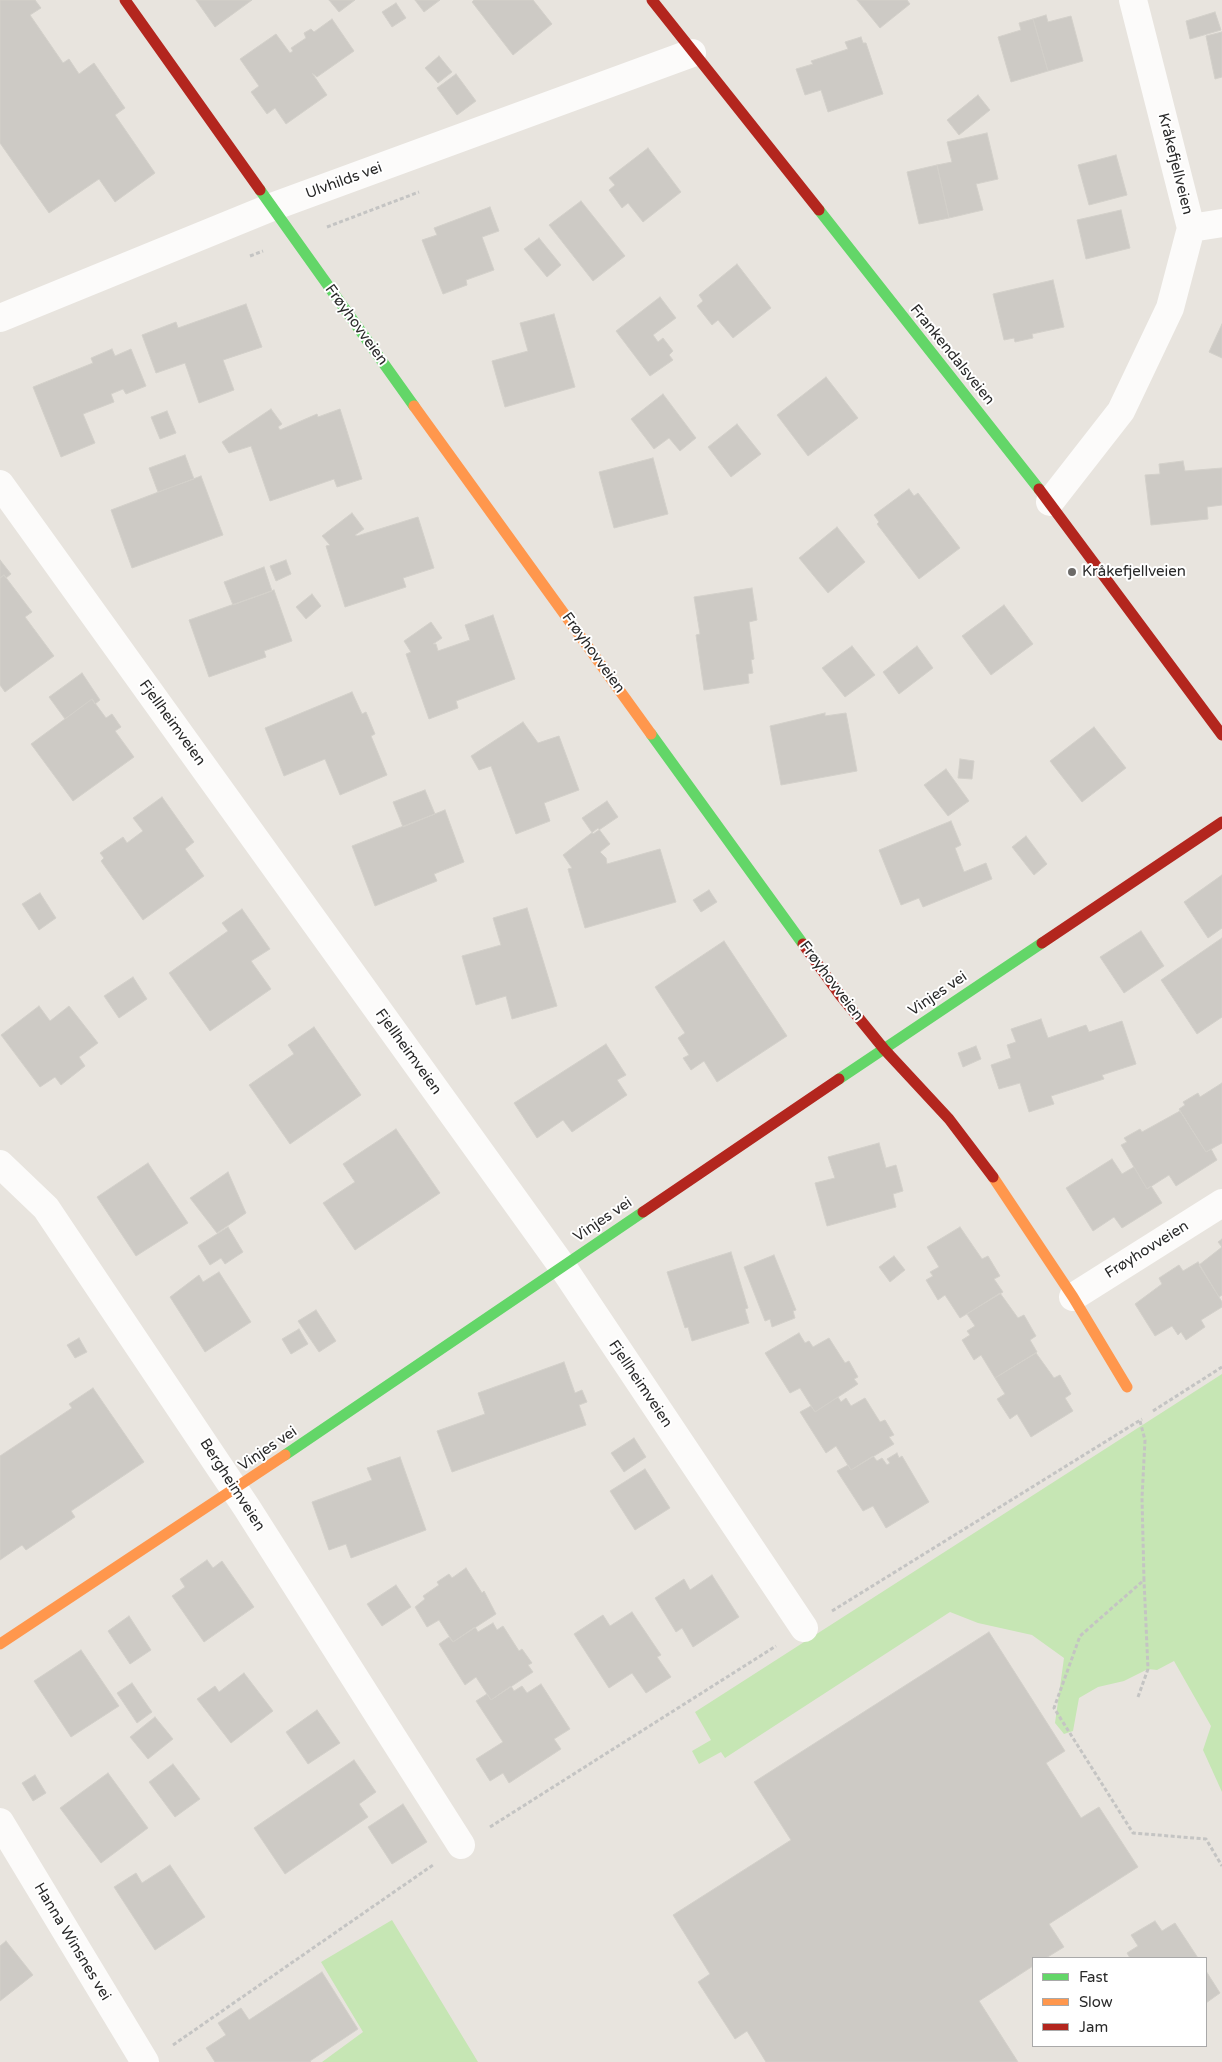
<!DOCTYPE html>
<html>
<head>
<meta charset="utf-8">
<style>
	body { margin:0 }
	#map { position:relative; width:1222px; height:2062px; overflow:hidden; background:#e8e4de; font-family:"Varela Round",sans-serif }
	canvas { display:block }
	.legend { position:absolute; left:1032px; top:1957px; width:175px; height:90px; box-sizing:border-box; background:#fff; border:1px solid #a9a9a9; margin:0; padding:6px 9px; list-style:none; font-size:15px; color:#292929 }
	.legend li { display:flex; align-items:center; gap:10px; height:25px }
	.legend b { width:25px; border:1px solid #a9a9a9 }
</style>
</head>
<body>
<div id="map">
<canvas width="1222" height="2062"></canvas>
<ul class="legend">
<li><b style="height:6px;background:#63d668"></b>Fast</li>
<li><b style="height:6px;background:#ff974d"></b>Slow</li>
<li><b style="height:6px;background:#b3261e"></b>Jam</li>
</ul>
</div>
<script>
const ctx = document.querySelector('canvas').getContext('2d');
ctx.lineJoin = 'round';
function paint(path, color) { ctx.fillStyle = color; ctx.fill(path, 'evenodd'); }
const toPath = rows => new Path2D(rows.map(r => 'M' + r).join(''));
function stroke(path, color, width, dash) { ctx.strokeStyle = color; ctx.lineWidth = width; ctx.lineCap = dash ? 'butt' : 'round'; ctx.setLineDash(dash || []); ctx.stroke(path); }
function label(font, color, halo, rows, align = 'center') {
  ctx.font = font + ' "Varela Round",sans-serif'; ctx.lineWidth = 4; ctx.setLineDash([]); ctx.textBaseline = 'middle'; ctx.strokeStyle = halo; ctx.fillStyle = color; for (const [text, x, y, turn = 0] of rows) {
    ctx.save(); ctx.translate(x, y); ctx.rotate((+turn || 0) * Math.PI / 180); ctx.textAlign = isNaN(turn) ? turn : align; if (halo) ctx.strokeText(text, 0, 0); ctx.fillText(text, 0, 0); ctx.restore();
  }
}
const green = toPath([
	[1222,1374,1222,1792,1203,1750,1211,1726,1174,1661,1157,1670,1148,1669,1124,1681,1098,1687,1079,1698,1073,1731,1064,1734,1055,1723,1064,1658,1032,1635,978,1623,950,1612,725,1758,721,1752,699,1764,692,1751,711,1740,695,1712],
	[392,1920,478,2062,322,2062,363,2032,321,1962]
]);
const building = toPath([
	[0,0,35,0,41,8,30,15,63,63,69,59,79,74,94,63,125,108,115,115,155,173,115,202,99,179,49,213,0,143,0,0],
	[196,0,252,0,215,27,196,0],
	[329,0,355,0,339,12,329,0],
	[415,0,440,0,424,12,415,0],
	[474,0,533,0,552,24,513,55,472,2,474,0],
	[857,0,907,0,910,4,880,28,857,0],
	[396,3,406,18,392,27,382,12,396,3],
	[1215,12,1221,30,1190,39,1186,21,1215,12],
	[1046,15,1048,22,1071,16,1083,61,1048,71,1033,19,1046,15],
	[332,19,354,51,317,77,312,73,327,95,286,124,275,108,267,114,251,92,259,86,240,59,276,34,290,53,293,51,291,48,306,38,304,33,311,29,314,32,332,19],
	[1033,19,1048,71,1011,82,998,37,1021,30,1019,23,1033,19],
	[1222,32,1222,77,1215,79,1206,36,1222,32],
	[861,37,863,43,866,43,883,94,828,112,821,90,805,95,796,69,813,64,811,61,848,49,845,42,861,37],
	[439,56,452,72,438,83,425,68,439,56],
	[456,74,476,101,457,115,437,88,456,74],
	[978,95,990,110,959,135,947,120,978,95],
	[987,133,998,179,976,184,983,210,949,218,937,165,952,162,947,142,987,133],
	[648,148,681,192,643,222,628,203,622,208,609,190,615,185,609,178,648,148],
	[1116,155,1127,195,1089,205,1078,165,1116,155],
	[937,165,949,218,919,224,907,172,937,165],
	[581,201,625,256,593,281,549,225,581,201],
	[490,207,499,231,482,237,494,270,466,280,467,285,443,294,422,240,437,235,434,228,490,207],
	[1121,210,1130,248,1086,259,1077,220,1121,210],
	[539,238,561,265,547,277,524,249,539,238],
	[737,264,771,308,733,338,718,320,712,325,697,306,703,301,699,295,737,264],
	[1053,280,1064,327,1032,334,1033,338,1015,342,1014,338,1004,340,993,294,1053,280],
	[660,297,676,318,653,335,658,342,663,338,673,351,669,355,673,360,650,376,616,331,660,297],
	[246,304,262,347,223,360,234,390,199,403,185,363,156,373,142,335,176,322,178,328,246,304],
	[554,314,575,387,505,407,492,361,528,351,520,323,554,314],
	[1222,324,1222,358,1209,352,1222,324],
	[112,349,115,356,131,349,146,386,126,394,123,389,111,394,114,402,83,414,95,443,61,457,33,387,93,363,91,358,112,349],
	[826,377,858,418,808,456,777,415,826,377],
	[663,394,696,438,680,451,669,438,654,449,631,419,663,394],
	[271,409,282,424,278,427,280,430,317,414,318,417,340,409,362,479,337,487,334,479,270,501,251,446,229,453,222,442,271,409],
	[167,411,176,433,160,439,151,417,167,411],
	[737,424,761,454,731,477,708,447,737,424],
	[185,455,194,479,158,492,149,468,185,455],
	[653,458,668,514,614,528,599,472,653,458],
	[1183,461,1185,471,1222,468,1222,505,1207,507,1208,519,1151,525,1145,475,1160,474,1159,464,1183,461],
	[201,476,223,535,132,568,111,510,201,476],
	[909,489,914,496,918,493,960,548,919,579,877,524,879,522,874,515,909,489],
	[352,513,364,529,355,535,357,536,418,517,434,568,403,578,406,587,345,607,326,546,330,545,322,536,352,513],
	[837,527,865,562,828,593,799,558,837,527],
	[0,560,11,574,6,578,4,575,0,578,0,560],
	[286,560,291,574,276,581,270,566,286,560],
	[264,567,272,591,233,605,224,582,264,567],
	[4,575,32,612,25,617,54,656,5,692,0,685,0,578,4,575],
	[752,588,757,620,749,622,754,659,751,660,753,673,748,674,749,683,704,690,696,635,700,634,694,597,752,588],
	[274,590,292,641,264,651,266,657,209,677,189,620,274,590],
	[312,594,321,606,306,619,296,607,312,594],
	[1004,605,1033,644,991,675,962,636,1004,605],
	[493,615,515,679,456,701,458,708,429,719,406,654,411,652,404,641,431,622,442,638,433,644,436,644,438,651,470,640,465,625,493,615],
	[852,646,875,675,845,697,822,668,852,646],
	[917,646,933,668,899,694,883,672,917,646],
	[82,673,100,700,95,704,92,699,65,719,49,697,82,673],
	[352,692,362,714,366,712,375,734,371,736,387,775,340,795,325,759,284,776,265,728,352,692],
	[92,699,106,718,112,714,121,727,115,731,134,757,73,801,31,744,92,699],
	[825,713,825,716,846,713,857,771,781,785,770,726,825,713],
	[523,722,538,743,559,736,579,790,544,803,550,821,516,834,491,766,479,770,471,756,523,722],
	[1094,727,1126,768,1082,802,1050,761,1094,727],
	[960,759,974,761,972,779,958,778,960,759],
	[946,769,969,801,948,816,924,785,946,769],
	[425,790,435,814,403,827,393,802,425,790],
	[162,797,194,842,185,849,204,876,143,920,101,861,104,858,100,853,123,837,127,843,143,831,133,818,162,797],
	[607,801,618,817,593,834,582,818,607,801],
	[445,810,464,862,434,874,437,881,375,906,352,846,445,810],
	[951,821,961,845,955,848,964,872,986,863,992,879,923,907,919,898,901,905,879,850,951,821],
	[598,828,610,844,600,852,606,858,607,864,660,849,676,902,585,928,568,869,572,868,563,855,598,828],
	[1026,836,1047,864,1034,875,1012,847,1026,836],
	[1222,875,1222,928,1208,938,1184,902,1222,875],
	[709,890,717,902,701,912,693,900,709,890],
	[40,893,56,918,39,930,22,904,40,893],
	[527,908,557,1006,512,1019,506,996,476,1005,462,956,501,945,493,918,527,908],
	[242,909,270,949,251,961,271,989,210,1031,169,973,228,931,222,923,242,909],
	[1141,931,1164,966,1124,993,1100,957,1141,931],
	[1222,938,1222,1017,1197,1034,1161,980,1222,938],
	[724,941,787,1036,717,1082,704,1061,691,1070,683,1058,689,1055,678,1038,685,1033,655,987,724,941],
	[133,977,147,999,119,1018,104,996,133,977],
	[39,1006,50,1021,69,1006,98,1043,79,1057,85,1066,61,1085,55,1077,40,1087,1,1035,39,1006],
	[1041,1019,1048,1038,1086,1025,1089,1032,1122,1021,1136,1064,1102,1075,1104,1079,1051,1096,1054,1104,1029,1112,1020,1083,999,1089,991,1065,1011,1058,1007,1045,1016,1042,1011,1029,1041,1019],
	[314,1027,361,1095,290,1144,249,1085,294,1054,288,1045,314,1027],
	[606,1044,626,1075,617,1080,627,1095,572,1132,563,1120,537,1138,514,1103,606,1044],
	[976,1046,981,1059,963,1067,958,1053,976,1046],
	[1222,1083,1222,1143,1206,1152,1179,1109,1185,1105,1183,1102,1198,1093,1200,1097,1222,1083],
	[1180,1111,1206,1152,1211,1149,1217,1160,1176,1186,1169,1175,1147,1189,1121,1145,1127,1142,1124,1138,1140,1129,1142,1132,1180,1111],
	[396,1129,440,1193,355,1250,323,1203,355,1182,343,1164,396,1129],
	[879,1143,886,1168,896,1165,903,1191,893,1194,896,1207,827,1226,815,1183,835,1178,828,1157,879,1143],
	[1112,1159,1122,1174,1134,1167,1147,1189,1151,1186,1162,1203,1122,1228,1114,1217,1093,1231,1066,1188,1112,1159],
	[148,1163,188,1223,136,1256,97,1197,148,1163],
	[228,1172,246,1213,217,1233,190,1198,228,1172],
	[228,1227,243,1252,225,1264,221,1258,210,1265,198,1246,228,1227],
	[960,1227,982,1259,988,1256,1000,1276,994,1279,1003,1292,960,1318,945,1295,938,1300,926,1280,933,1276,930,1272,939,1267,927,1247,960,1227],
	[1222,1239,1222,1295,1219,1297,1199,1265,1222,1247,1218,1242,1222,1239],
	[731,1252,748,1308,745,1309,749,1323,692,1341,688,1327,685,1328,667,1272,731,1252],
	[774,1255,796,1310,793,1311,795,1318,772,1327,770,1319,765,1321,744,1267,774,1255],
	[894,1256,905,1270,890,1282,879,1267,894,1256],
	[1198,1262,1222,1302,1222,1307,1201,1320,1205,1327,1186,1340,1181,1332,1178,1335,1172,1326,1155,1336,1135,1304,1162,1284,1159,1278,1179,1265,1183,1271,1198,1262],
	[219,1272,251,1322,205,1352,170,1297,199,1275,203,1282,219,1272],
	[1000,1293,1018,1318,1024,1315,1036,1336,1030,1340,1037,1352,995,1378,981,1355,974,1360,962,1340,970,1335,967,1331,975,1326,967,1314,1000,1293],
	[316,1310,336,1341,319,1352,298,1321,316,1310],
	[299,1329,308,1344,291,1354,282,1339,299,1329],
	[799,1333,805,1343,809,1341,813,1347,829,1338,845,1363,849,1361,858,1377,854,1379,858,1384,815,1412,800,1388,790,1393,765,1353,799,1333],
	[79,1338,87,1352,75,1358,67,1345,79,1338],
	[1036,1353,1054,1378,1060,1375,1071,1394,1065,1398,1073,1411,1031,1437,1017,1414,1010,1419,997,1399,1005,1394,995,1378,1036,1353],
	[564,1362,575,1393,582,1390,587,1402,579,1405,586,1425,452,1472,437,1431,485,1414,478,1393,564,1362],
	[93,1388,144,1462,71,1511,75,1517,26,1550,22,1545,0,1560,0,1456,72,1408,69,1404,93,1388],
	[838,1397,841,1402,846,1398,851,1406,865,1398,880,1422,885,1420,894,1435,889,1437,894,1444,851,1470,836,1446,826,1453,800,1412,811,1406,815,1412,838,1397],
	[634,1438,646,1457,624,1472,611,1453,634,1438],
	[897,1453,899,1458,902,1456,929,1502,886,1528,873,1506,863,1511,837,1471,848,1465,851,1470,873,1456,877,1461,882,1458,887,1465,890,1463,887,1459,897,1453],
	[400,1457,426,1530,351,1558,346,1544,329,1550,312,1502,372,1480,367,1468,400,1457],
	[645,1469,670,1508,635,1530,610,1491,645,1469],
	[207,1560,213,1568,222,1561,254,1607,204,1642,172,1596,185,1587,180,1579,207,1560],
	[466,1568,482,1593,484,1591,496,1614,453,1642,439,1620,427,1627,415,1607,425,1599,423,1596,439,1585,437,1582,449,1574,452,1578,466,1568],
	[712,1575,739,1617,693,1647,682,1628,676,1632,655,1598,684,1579,690,1590,712,1575],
	[396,1585,411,1607,382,1626,367,1604,396,1585],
	[632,1612,661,1655,657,1657,671,1677,646,1693,632,1673,609,1688,574,1634,603,1615,610,1626,632,1612],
	[129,1616,151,1650,130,1664,108,1631,129,1616],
	[493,1623,497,1630,503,1626,519,1651,522,1649,532,1663,528,1665,533,1672,491,1700,476,1677,465,1685,439,1644,449,1637,453,1642,475,1627,478,1632,493,1623],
	[989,1632,1065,1751,1046,1763,1081,1818,1099,1807,1138,1867,1049,1924,1064,1947,1046,1958,1033,1958,1033,1966,979,2001,1018,2062,766,2062,747,2031,735,2039,698,1982,710,1974,673,1915,791,1840,754,1782,989,1632],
	[81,1650,119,1706,71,1737,34,1681,81,1650],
	[244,1673,273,1711,231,1743,197,1699,215,1686,219,1692,244,1673],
	[132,1683,152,1712,137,1723,117,1693,132,1683],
	[541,1684,570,1729,554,1739,561,1749,509,1783,503,1773,490,1781,476,1759,503,1742,476,1701,487,1694,491,1700,511,1686,514,1691,522,1686,527,1693,541,1684],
	[317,1710,340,1743,308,1764,286,1732,317,1710],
	[155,1717,173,1739,148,1759,130,1737,155,1717],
	[354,1760,376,1792,359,1804,368,1817,285,1874,254,1828,354,1760],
	[173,1764,200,1799,175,1817,149,1782,173,1764],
	[108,1773,148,1828,101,1863,60,1808,108,1773],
	[35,1775,46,1793,33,1801,22,1783,35,1775],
	[403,1804,427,1842,392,1864,368,1827,403,1804],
	[170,1865,205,1917,155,1950,114,1887,136,1873,142,1883,170,1865],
	[1155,1921,1162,1931,1175,1923,1198,1958,1130,1958,1127,1953,1138,1946,1131,1935,1155,1921],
	[6,1941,33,1975,0,2001,0,1946,6,1941],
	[1206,1971,1220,1993,1206,2003,1206,1971],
	[322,1972,358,2029,310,2061,311,2062,215,2062,206,2048,226,2035,218,2023,241,2008,249,2020,322,1972]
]);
const path = toPath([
	[327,227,419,192],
	[250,256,263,251],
	[1153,1411,1222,1367],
	[1140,1421,1145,1440,1142,1498,1144,1580,1080,1636,1054,1708,1133,1833,1206,1839,1222,1866],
	[832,1611,1142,1419],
	[1138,1697,1148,1669,1144,1580],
	[490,1827,776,1646],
	[173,2045,433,1865]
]);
const street = toPath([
	[1191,228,1222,223],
	[0,318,272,207,692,53],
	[0,484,562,1266,804,1628],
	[1050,502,1121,411,1170,308,1191,228,1133,0],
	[0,1164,46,1208,247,1508,461,1845],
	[1073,1297,1222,1203],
	[0,1822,145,2062]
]);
const fast = toPath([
	[260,190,414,406],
	[819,210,1039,489],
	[651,734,803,944],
	[839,1079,1042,943],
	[285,1455,643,1212]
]);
const slow = toPath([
	[414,406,651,734],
	[993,1177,1073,1297,1127,1387],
	[0,1644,285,1455]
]);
const jam = toPath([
	[125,0,260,190],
	[652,0,819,210],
	[1039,489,1222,735],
	[1042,943,1222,822],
	[803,944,840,995,884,1049,949,1119,993,1177],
	[643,1212,839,1079]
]);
const markers = [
	[1072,572,5,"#6c6a68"]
];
const streetNames = [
	["Kråkefjellveien",1175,164,76],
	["Ulvhilds vei",344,181,-20],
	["Frøyhovveien",356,325,54],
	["Frankendalsveien",952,355,51],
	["Frøyhovveien",593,653,54],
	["Fjellheimveien",172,723,54],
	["Frøyhovveien",831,981,53],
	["Vinjes vei",938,994,-34],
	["Fjellheimveien",408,1052,54],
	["Vinjes vei",603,1220,-34],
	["Frøyhovveien",1147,1250,-32],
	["Fjellheimveien",640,1384,56],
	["Vinjes vei",268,1449,-34],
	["Bergheimveien",232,1485,57],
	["Hanna Winsnes vei",72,1942,59]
];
const poiNames = [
	["Kråkefjellveien",1082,572]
];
paint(green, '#c6e6b4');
paint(building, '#cdcac5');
stroke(building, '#d3d0ca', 1);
stroke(path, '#c4c4c3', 3, [4, 2.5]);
stroke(street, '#fcfbfa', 28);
stroke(fast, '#63d668', 11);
stroke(slow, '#ff974d', 11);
stroke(jam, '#b3261e', 11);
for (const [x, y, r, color] of markers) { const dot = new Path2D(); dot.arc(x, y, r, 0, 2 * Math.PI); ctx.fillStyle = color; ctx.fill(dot); stroke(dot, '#fff', 2); }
label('15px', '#292929', '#fff', streetNames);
label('15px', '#292929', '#fff', poiNames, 'left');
</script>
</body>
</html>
